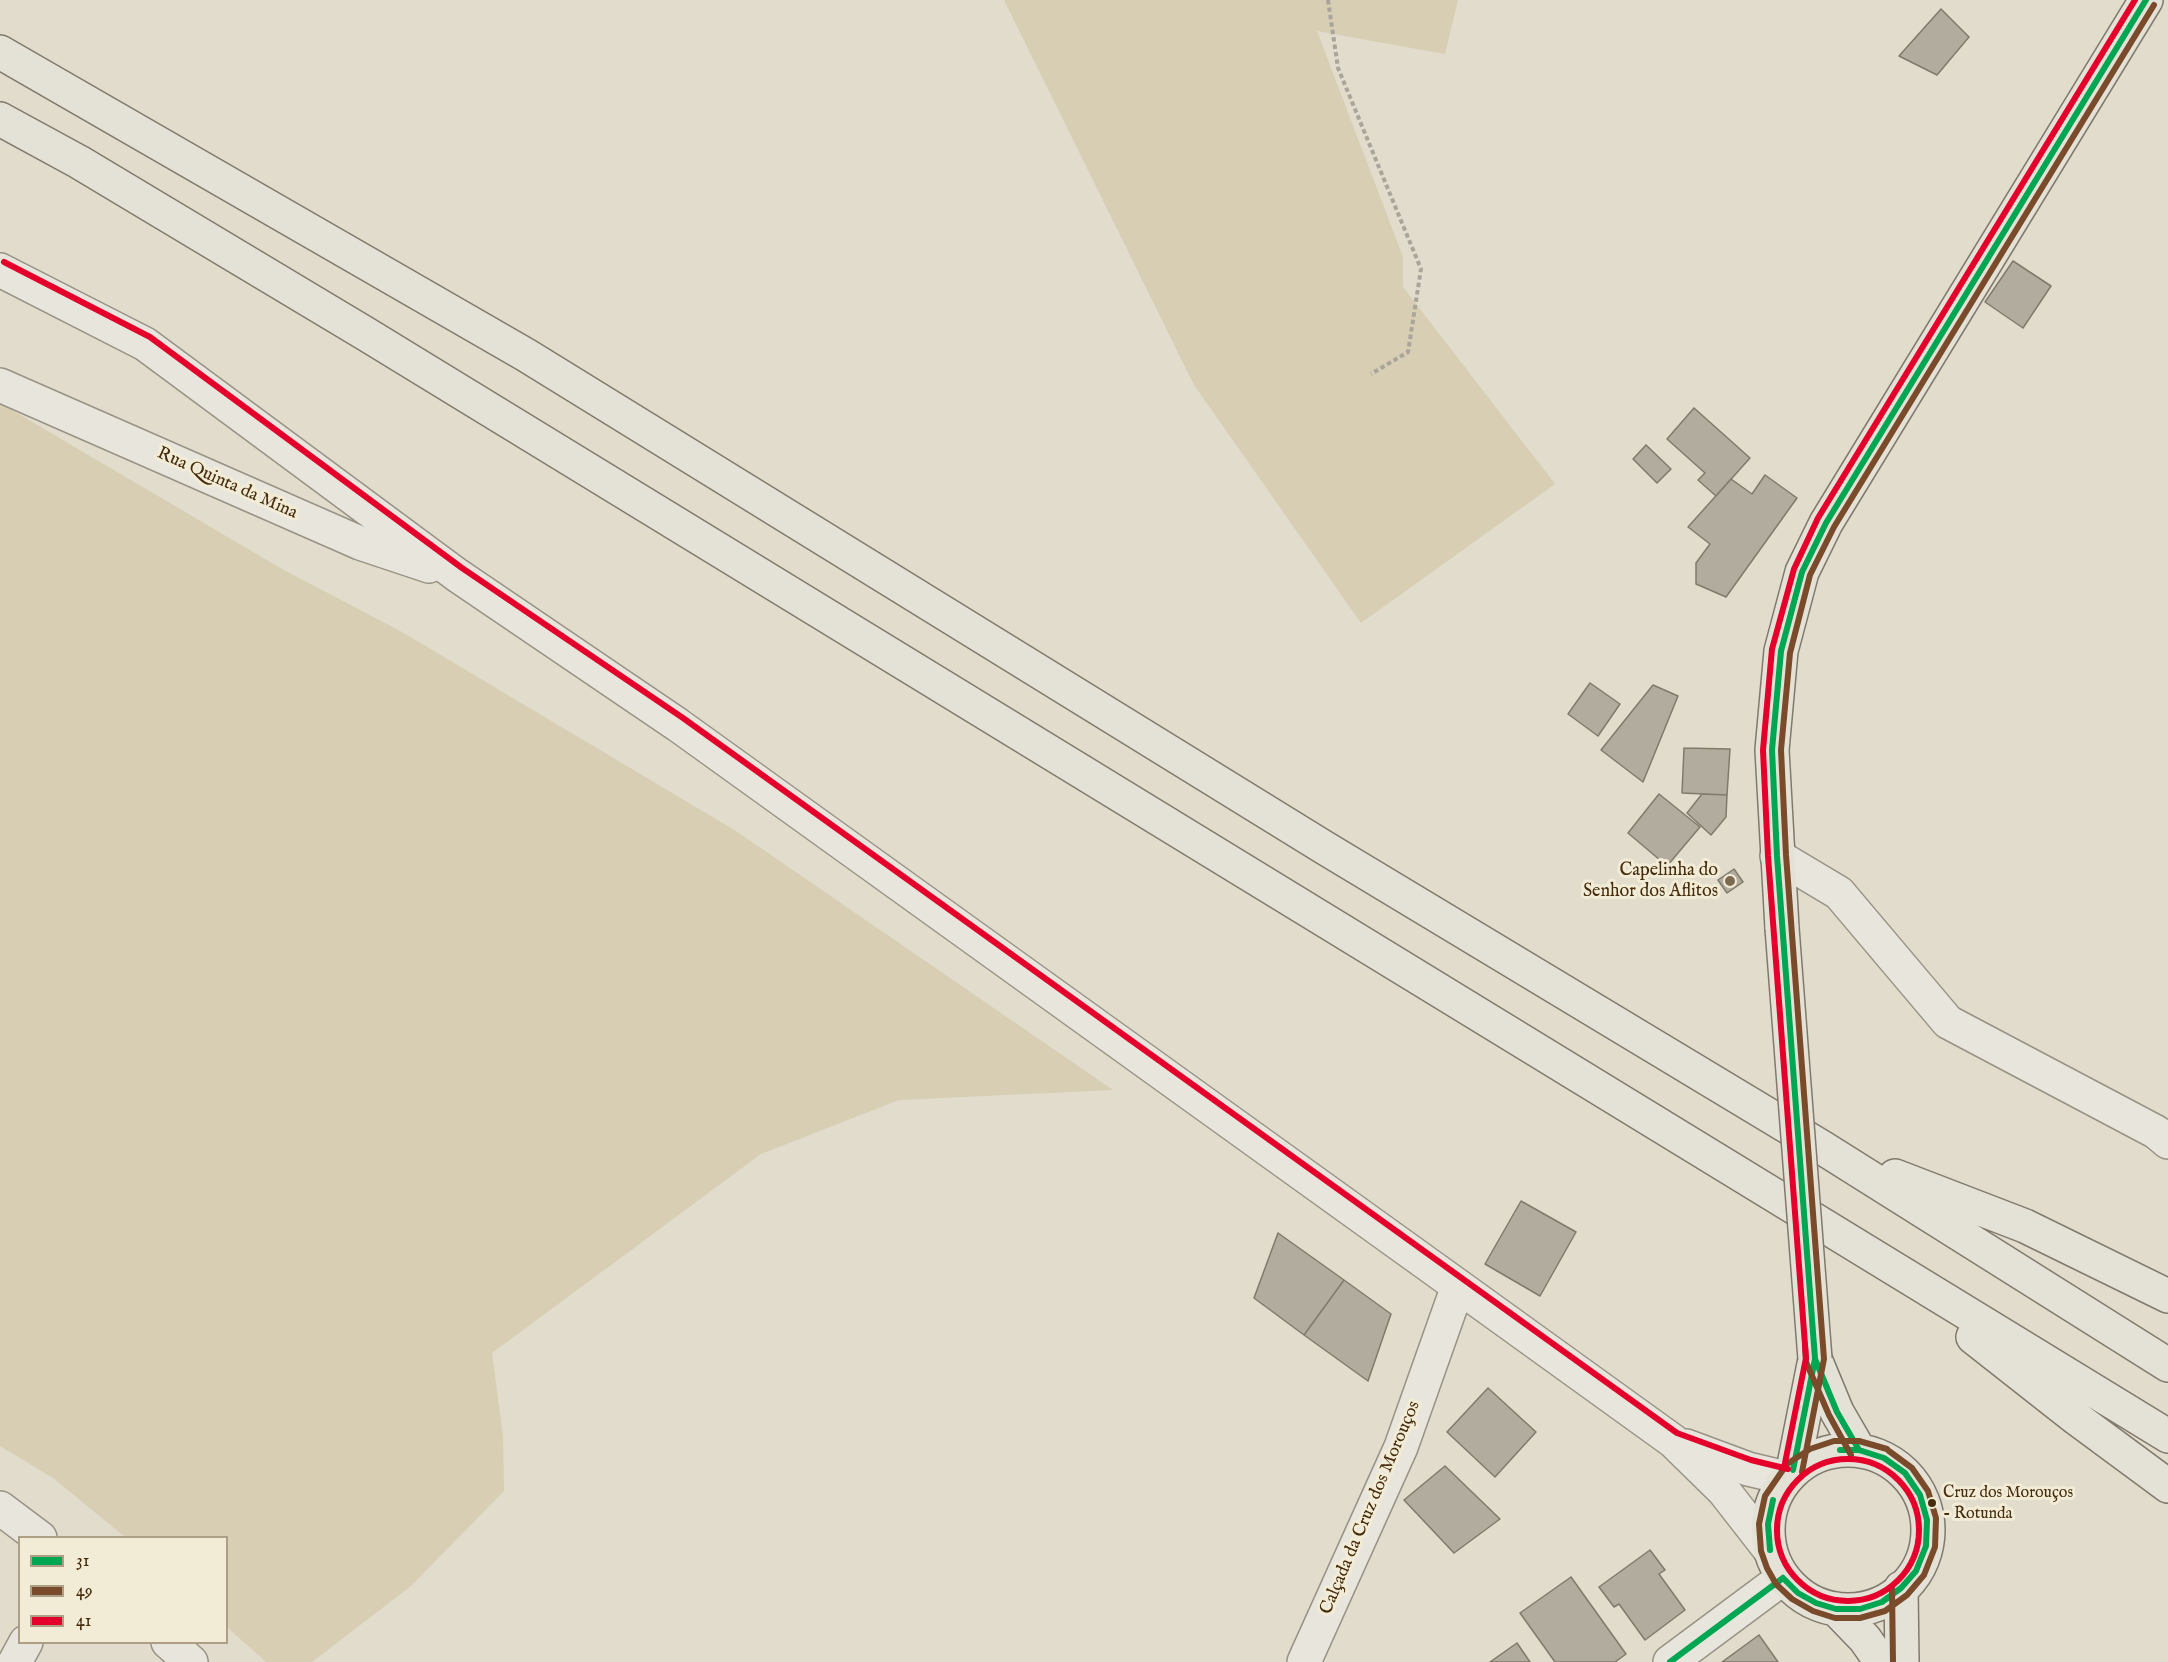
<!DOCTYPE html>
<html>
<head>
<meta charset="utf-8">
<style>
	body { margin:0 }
	#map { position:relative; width:2168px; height:1662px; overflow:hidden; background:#e1dccb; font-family:"IM FELL English",serif }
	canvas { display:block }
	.legend { position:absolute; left:18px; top:1536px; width:210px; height:108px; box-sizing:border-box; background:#f2ecd7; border:2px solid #ad9f86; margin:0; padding:8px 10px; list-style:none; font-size:18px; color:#452c0d }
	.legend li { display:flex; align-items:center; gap:12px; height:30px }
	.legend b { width:30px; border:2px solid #ad9f86 }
</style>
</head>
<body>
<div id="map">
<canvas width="2168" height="1662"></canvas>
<ul class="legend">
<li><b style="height:8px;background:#00a651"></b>31</li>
<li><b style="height:8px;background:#7a4b2a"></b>49</li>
<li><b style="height:8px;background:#e4002b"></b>41</li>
</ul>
</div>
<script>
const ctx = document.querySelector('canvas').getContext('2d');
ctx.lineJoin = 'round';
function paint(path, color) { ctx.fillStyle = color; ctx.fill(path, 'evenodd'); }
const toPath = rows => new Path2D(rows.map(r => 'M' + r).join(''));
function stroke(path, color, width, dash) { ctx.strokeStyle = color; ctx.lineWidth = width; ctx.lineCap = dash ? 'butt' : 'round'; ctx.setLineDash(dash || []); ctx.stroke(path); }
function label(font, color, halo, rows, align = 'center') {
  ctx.font = font + ' "IM FELL English",serif'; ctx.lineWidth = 6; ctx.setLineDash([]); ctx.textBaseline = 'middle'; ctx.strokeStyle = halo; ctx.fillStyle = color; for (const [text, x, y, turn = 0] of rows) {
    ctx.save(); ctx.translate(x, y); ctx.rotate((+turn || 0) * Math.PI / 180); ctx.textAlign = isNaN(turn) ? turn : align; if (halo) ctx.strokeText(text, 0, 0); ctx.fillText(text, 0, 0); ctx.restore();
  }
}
const green = toPath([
	[1004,0,1458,0,1445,54,1317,31,1403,257,1403,287,1555,484,1361,623,1194,385],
	[0,403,282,569,402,632,736,831,1113,1090,899,1100,761,1154,492,1353,503,1436,504,1491,411,1586,312,1662,266,1662,227,1627,226,1538,125,1537,53,1478,0,1446]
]);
const building = toPath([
	[1941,9,1969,37,1937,75,1899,56,1941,9],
	[2013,261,2051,286,2023,328,1985,302,2013,261],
	[1694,408,1750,458,1716,496,1698,480,1705,473,1667,439,1694,408],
	[1646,445,1671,469,1657,483,1633,459,1646,445],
	[1765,475,1797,498,1726,597,1696,584,1696,563,1710,544,1688,527,1731,479,1752,494,1765,475],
	[1590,683,1620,704,1598,736,1568,714,1590,683],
	[1653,685,1678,696,1643,782,1601,750,1653,685],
	[1684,748,1730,749,1727,795,1682,793,1684,748],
	[1659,794,1700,827,1667,866,1628,833,1659,794],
	[1702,794,1727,795,1726,817,1711,835,1687,813,1702,794],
	[1734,869,1743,882,1727,893,1718,880,1734,869],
	[1521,1201,1576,1232,1540,1296,1485,1264,1521,1201],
	[1278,1233,1344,1280,1304,1335,1254,1298,1278,1233],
	[1344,1280,1391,1314,1368,1381,1304,1335,1344,1280],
	[1488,1388,1536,1432,1495,1477,1447,1432,1488,1388],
	[1445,1466,1500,1519,1454,1553,1404,1500,1445,1466],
	[1650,1550,1665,1570,1659,1574,1685,1610,1645,1640,1619,1604,1614,1607,1599,1587,1650,1550],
	[1571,1577,1626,1654,1615,1662,1555,1662,1520,1613,1571,1577],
	[1759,1635,1778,1662,1722,1662,1759,1635],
	[1517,1643,1530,1662,1490,1662,1517,1643]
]);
const path = toPath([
	[1328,0,1338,68,1421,269,1408,352,1371,374]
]);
const street = toPath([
	[0,270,145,344,457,575,678,725,1458,1286,1673,1441,1724,1491,1770,1550],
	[0,385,360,543,429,566],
	[1777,856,1839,893,1948,1022,2156,1132,2168,1142],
	[1686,1446,1748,1469,1786,1478],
	[0,1508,40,1538],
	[168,1642,191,1662],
	[15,1662,26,1642],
	[1304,1662,1401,1447,1458,1286],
	[1670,1662,1783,1578]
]);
const primary = toPath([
	[1782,928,1772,750,1781,651,1802,572,1826,523,2146,0],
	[1815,1359,1837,1412,1859,1450],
	'1768 1530a80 80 0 1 1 160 0a80 80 0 1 1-160 0Z',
	[1793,1470,1815,1359],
	[1901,1588,1902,1662],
	[1836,1609,1865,1639,1881,1662]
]);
const highway = toPath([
	[0,52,526,355,1325,848,1823,1148,2168,1365],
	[0,119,79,162,366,334,2168,1436],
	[1895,1176,2025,1226,2168,1296],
	[1973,1337,2076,1418,2168,1486]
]);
const primaryBridge = toPath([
	[1782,928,1815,1359]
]);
const bus1 = toPath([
	[1814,1344,1815,1359,1837,1412,1859,1450],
	[1793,1470,1815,1359,1777,856,1772,750,1781,651,1802,572,1826,523,2146,0],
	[1770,1550,1768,1524,1773,1500],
	[1783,1578,1798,1593,1816,1603,1836,1609,1860,1609,1882,1602,1901,1588,1916,1571,1926,1546,1927,1520,1920,1495,1905,1473,1884,1458,1859,1450,1840,1450],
	[1670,1662,1783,1578]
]);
const bus2 = toPath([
	[1805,1345,1806,1362,1829,1415,1851,1455],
	[1887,1449,1859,1441,1834,1441,1810,1449,1787,1464,1765,1496,1759,1524,1761,1551,1767,1568,1776,1584,1792,1599,1813,1611,1835,1618,1860,1618,1885,1611,1907,1595,1924,1575,1935,1547,1936,1518,1928,1491,1912,1468,1889,1451],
	[1802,1472,1824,1359,1786,855,1781,750,1790,653,1810,575,1834,527,2154,5],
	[1892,1588,1893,1662]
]);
const bus3 = toPath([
	[4,262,150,337,462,568,683,718,1677,1433,1751,1460,1788,1469],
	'1777 1530a71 71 0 1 1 142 0a71 71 0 1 1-142 0Z',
	[1784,1468,1806,1358,1768,856,1763,750,1772,649,1794,569,1818,518,2135,0]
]);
const markers = [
	[1730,881,6,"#7c6a50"],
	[1932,1503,5,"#452c0d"]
];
const busNames = [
	["Cruz dos Morouços",1943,1494],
	["- Rotunda",1943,1515]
];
const streetNames = [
	["Rua Quinta da Mina",227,484,24],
	["Calçada da Cruz dos Morouços",1371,1508,-67]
];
const poiNames = [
	["Capelinha do",1718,871],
	["Senhor dos Aflitos",1718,892]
];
paint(green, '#d7ceb4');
paint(building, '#b2ac9f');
stroke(building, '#817a6c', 1.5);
stroke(street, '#989285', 36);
stroke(primary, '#817a6c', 36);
stroke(highway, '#817a6c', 36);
stroke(path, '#aaa59b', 4, [4.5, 3]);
stroke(street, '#e8e5dd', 33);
stroke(primary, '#e4e1d7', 33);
stroke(highway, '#e4e1d7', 33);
stroke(primaryBridge, '#817a6c', 36, []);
stroke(primaryBridge, '#e4e1d7', 33);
stroke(bus1, '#00a651', 6);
stroke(bus2, '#7a4b2a', 6);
stroke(bus3, '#e4002b', 6);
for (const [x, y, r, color] of markers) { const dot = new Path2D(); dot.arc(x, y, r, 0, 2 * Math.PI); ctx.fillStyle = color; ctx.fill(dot); stroke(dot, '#f2ecd7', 2); }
label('16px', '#452c0d', '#f2ecd7', busNames, 'left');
label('18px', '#452c0d', '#f2ecd7', streetNames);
label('18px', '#452c0d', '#f2ecd7', poiNames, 'right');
</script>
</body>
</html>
